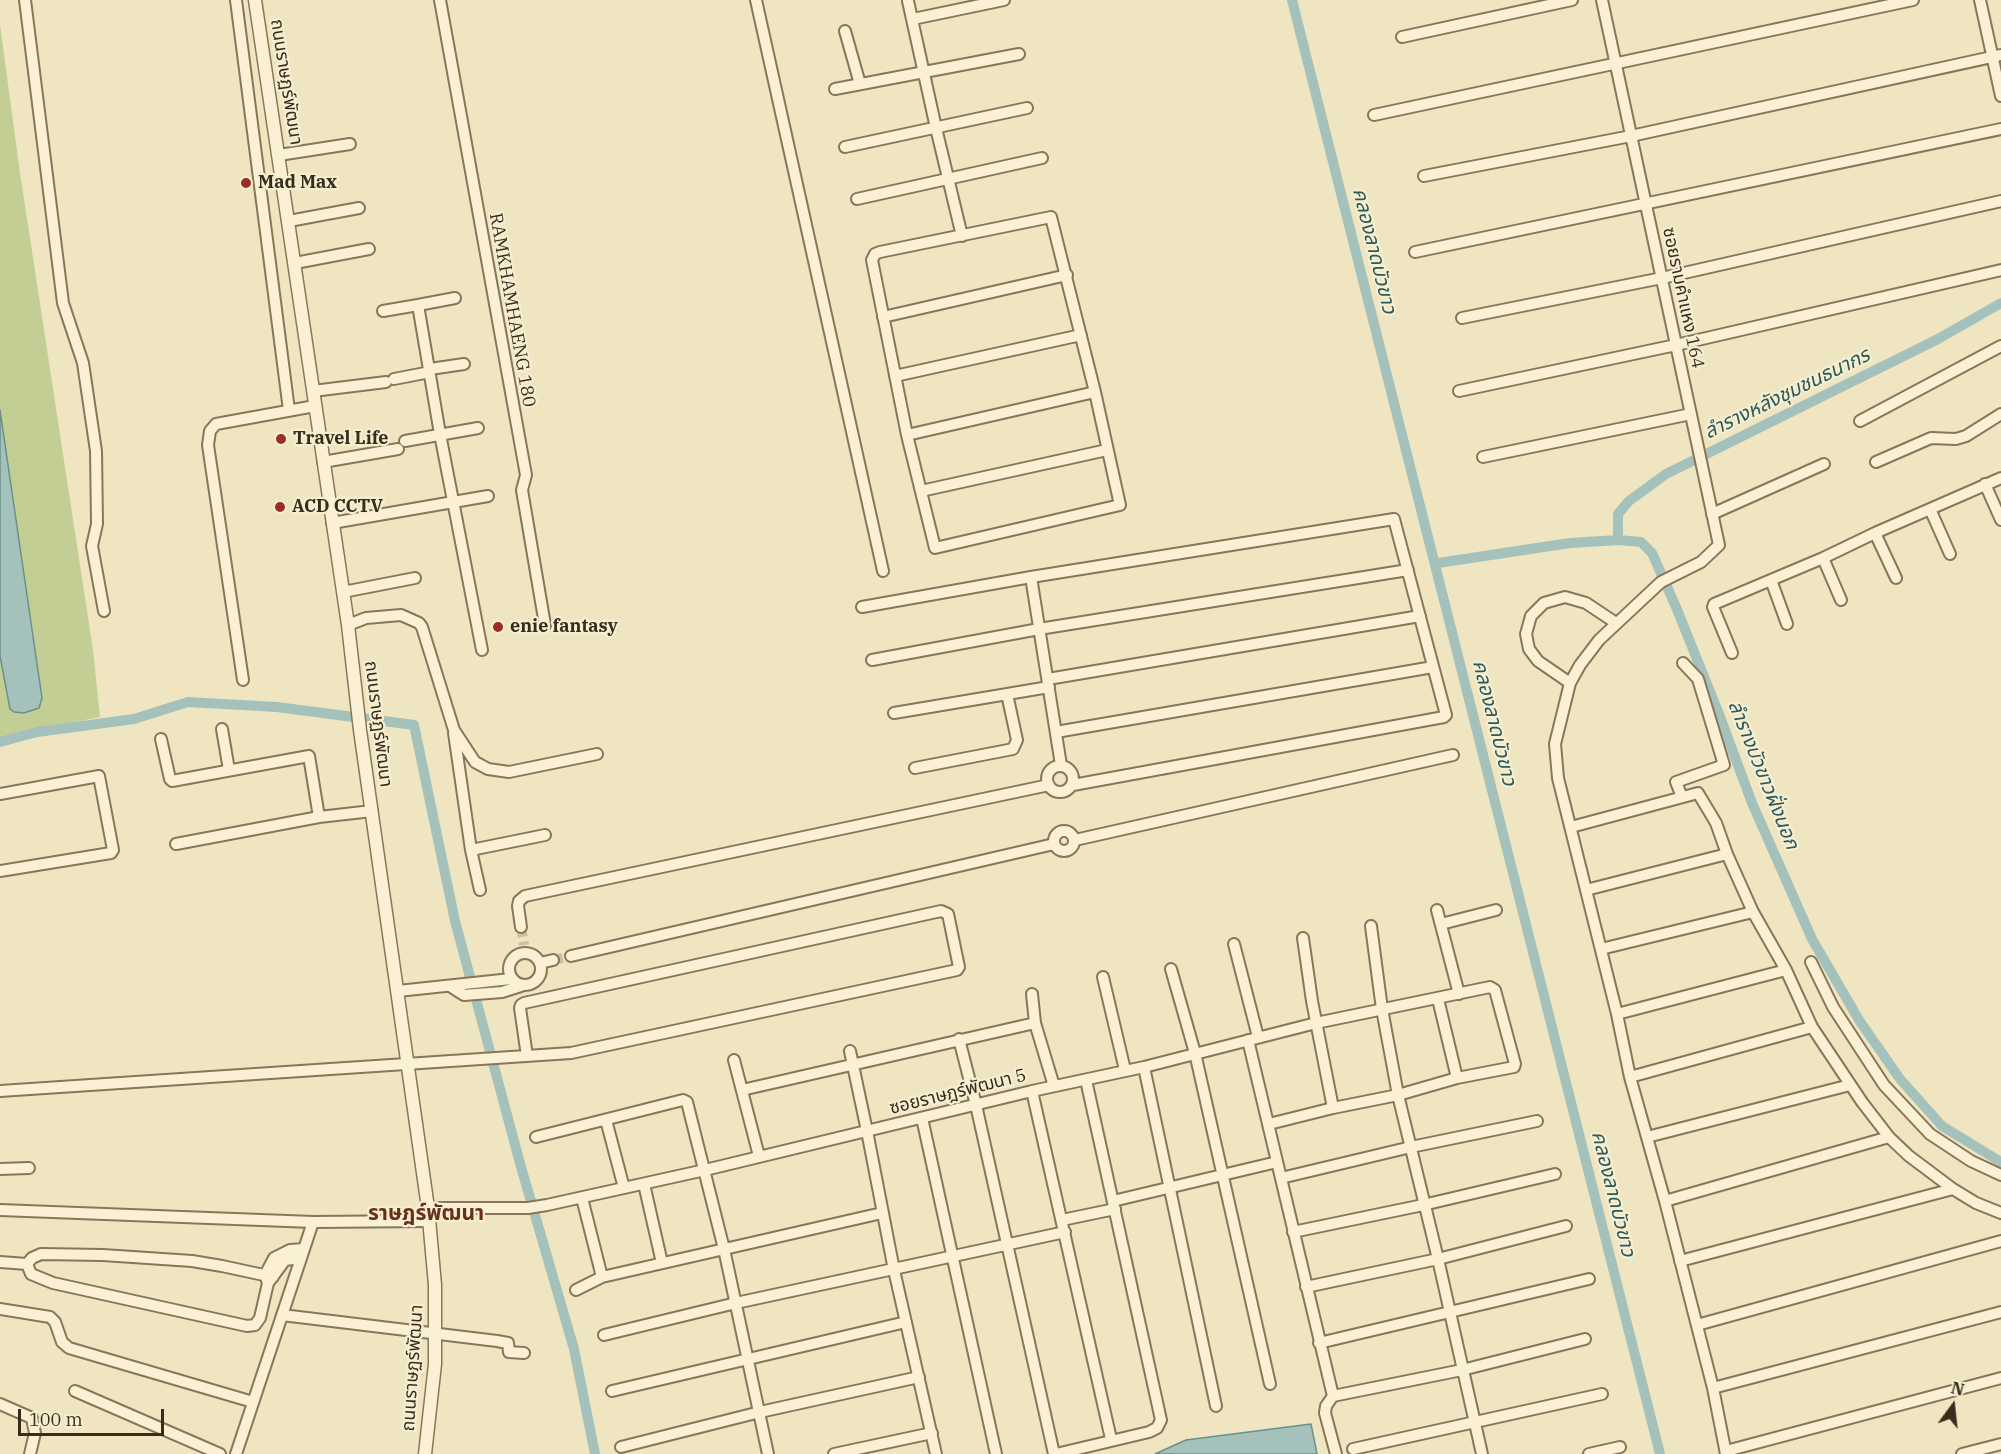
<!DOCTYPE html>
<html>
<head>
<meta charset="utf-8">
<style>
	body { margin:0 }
	#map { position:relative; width:2001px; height:1454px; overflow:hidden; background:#efe5c1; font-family:"IBM Plex Serif",serif }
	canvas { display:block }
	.north { position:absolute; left:1923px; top:1376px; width:60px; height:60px; -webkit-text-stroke:4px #f6eed1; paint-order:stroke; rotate:15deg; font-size:16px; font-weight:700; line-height:24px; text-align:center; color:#392c1d }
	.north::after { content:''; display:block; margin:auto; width:21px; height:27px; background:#392c1d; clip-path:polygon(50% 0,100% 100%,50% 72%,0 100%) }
	.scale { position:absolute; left:18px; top:1409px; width:146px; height:27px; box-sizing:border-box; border:3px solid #392c1d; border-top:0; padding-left:8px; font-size:18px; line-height:21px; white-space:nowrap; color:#392c1d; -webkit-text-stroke:4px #f6eed1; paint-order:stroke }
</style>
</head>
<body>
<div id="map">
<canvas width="2001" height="1454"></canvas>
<div class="north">N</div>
<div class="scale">100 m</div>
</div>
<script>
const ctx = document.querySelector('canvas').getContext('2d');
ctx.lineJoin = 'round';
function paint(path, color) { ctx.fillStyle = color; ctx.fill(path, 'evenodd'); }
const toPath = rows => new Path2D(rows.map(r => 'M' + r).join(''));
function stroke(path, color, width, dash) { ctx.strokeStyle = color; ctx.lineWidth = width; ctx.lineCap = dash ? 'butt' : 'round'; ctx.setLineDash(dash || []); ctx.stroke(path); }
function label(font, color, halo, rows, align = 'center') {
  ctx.font = font + ' "IBM Plex Serif","Noto Sans Thai",serif'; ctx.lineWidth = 4.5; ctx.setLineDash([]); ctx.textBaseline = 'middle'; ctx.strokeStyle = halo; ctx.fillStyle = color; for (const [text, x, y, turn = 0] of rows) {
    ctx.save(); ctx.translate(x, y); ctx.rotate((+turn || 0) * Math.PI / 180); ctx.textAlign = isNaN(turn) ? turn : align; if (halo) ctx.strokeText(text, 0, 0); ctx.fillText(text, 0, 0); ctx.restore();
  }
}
const green = toPath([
	[0,25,20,173,93,650,100,717,0,737,0,656,10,709,24,713,39,708,42,698,0,410]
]);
const water = toPath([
	[0,410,42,698,39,708,24,713,14,712,10,709,0,656,0,410],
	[1311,1424,1317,1454,1155,1454,1186,1440,1311,1424]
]);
const canal = toPath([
	[1292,0,1660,1454],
	[1618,540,1618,514,1629,501,1666,474,1938,339,2001,303],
	[1438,563,1570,543,1618,540,1641,542,1652,553,1676,607,1719,714,1752,803,1812,939,1859,1020,1900,1079,1942,1126,2001,1162],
	[0,742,37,732,134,719,188,702,277,707,414,725,455,921,521,1167,574,1349,595,1454]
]);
const minorTunnel = toPath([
	[521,927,524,945],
	[553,960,571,956]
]);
const minor = toPath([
	[25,0,63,303,83,363,96,451,97,524,92,546,104,611],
	[236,0,289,410],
	[440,0,526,475,522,490,545,625],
	[756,0,883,571],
	[1602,0,1719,545,1701,562,1661,582,1599,640,1580,665,1570,683,1555,744,1558,778,1617,1014,1630,1077,1665,1201,1713,1388,1726,1454],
	[1980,0,2001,96],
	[908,1,936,128,962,236],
	[913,19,1004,0],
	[845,31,860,84],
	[1402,37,1572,0],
	[835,89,1019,54],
	[1374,115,1913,0],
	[845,147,1027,108],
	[279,155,350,144],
	[1424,176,1631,136,2001,55],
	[857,199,1042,158],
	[1051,217,1095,392,1120,505,935,548,907,435,872,260,875,254,880,252,1051,217],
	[289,221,359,208],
	[1415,252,2001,129],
	[295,263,369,249],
	[455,298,418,305,440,434,482,650],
	[383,311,418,305],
	[883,317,1067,275],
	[1462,318,1662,278,2001,201],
	[430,369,464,364],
	[895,376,1081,335],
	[394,379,430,372],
	[313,391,386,382],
	[1459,391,1676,345,2001,270],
	[1860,421,2001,346],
	[907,435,1095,392],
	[405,441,478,428],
	[1483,457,1691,414],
	[323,462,398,449],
	[1876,462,1931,438,1956,439,1966,436,2001,414],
	[1985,484,2001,520],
	[921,491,1107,450],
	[1930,509,1950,554],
	[1712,514,1824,464],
	[332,523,488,496],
	[1875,533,1896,578],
	[1823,558,1841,600],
	[1031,577,1061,765],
	[1771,580,1787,624],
	[343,592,415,578],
	[862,607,1031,577,1394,519,1446,715,1444,717,1073,785],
	[348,625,366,618,401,615,419,623,422,627,454,730,475,762,488,769,509,772,597,754],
	[1732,653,1713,607,1714,604,1823,558,1875,533,2001,478],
	[872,660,1039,629,1408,570],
	[1048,679,1420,616],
	[243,680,208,445,210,431,216,424,315,406],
	[1570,683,1538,661,1529,649,1526,634,1531,616,1544,603,1565,597,1586,603,1616,623],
	[894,713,1049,687],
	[222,729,229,770],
	[1056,732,1433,667],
	[454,733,471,850,545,835],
	[161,739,170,779,172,781,309,756,319,817],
	'1047 779a13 13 0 1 1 26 0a13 13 0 1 1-26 0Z',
	[915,768,1013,749,1017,740,1007,694],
	[0,794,99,776,113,850,111,853,0,871],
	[1682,797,1676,782,1724,765,1698,679,1683,663],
	[1571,827,1698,793,1716,823,1727,854,1753,912,1786,970,1812,1027,1862,1102,1889,1137,1909,1156,1953,1189,1976,1203,2001,1213],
	'1054 841a10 10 0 1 1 20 0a10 10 0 1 1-20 0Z',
	[1075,840,1453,755],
	[176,844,319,817,372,811],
	[471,850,480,890],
	[1586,890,1727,854],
	[1437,910,1459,994],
	[1441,924,1496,910],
	[1371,926,1382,1009,1398,1095,1438,1259,1482,1454],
	[521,927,518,906,519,901,525,896,1049,785],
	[1303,938,1312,1001,1333,1108],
	[1234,944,1258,1037],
	[1601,949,1753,912],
	'509 969a16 16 0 1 1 32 0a16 16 0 1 1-32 0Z',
	[571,956,1054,844],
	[1811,962,1833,1007,1884,1085,1930,1134,1971,1161,2001,1175],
	[540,963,553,960],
	[1171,969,1195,1053,1270,1384],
	[1103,977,1125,1070],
	[450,986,464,995,502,992,521,986],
	[398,991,511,979],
	[1032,994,1035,1023,1054,1086],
	[1438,999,1457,1078],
	[1617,1014,1786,970],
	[959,1039,976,1105,1054,1454],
	[1248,1040,1333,1396],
	[850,1051,867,1131,894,1270,936,1454],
	[734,1060,759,1156],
	[1144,1067,1216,1406],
	[1630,1077,1812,1027],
	[742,1090,1035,1023],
	[0,1091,571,1053,957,970,959,967,948,914,941,911,524,1003,521,1005,520,1008,527,1056],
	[1032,1091,1111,1439],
	[922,1118,996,1454],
	[606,1120,624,1188],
	[536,1137,683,1100,687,1102,724,1249,768,1454],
	[1647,1137,1850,1085],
	[0,1169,29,1168],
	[1281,1178,1411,1147,1537,1121],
	[644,1184,662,1263],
	[582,1198,602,1277],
	[1113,1201,1277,1162],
	[1665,1201,1889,1137],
	[428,1208,528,1208,547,1205,705,1170,1032,1091,1144,1067,1316,1023,1490,987,1495,990,1515,1064,1514,1067,1457,1078,1398,1095,1333,1108,1269,1124],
	[0,1210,313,1222,428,1221],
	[1062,1220,1115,1209],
	[1293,1232,1423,1205,1555,1174],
	[301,1258,285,1260,268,1283,265,1275,274,1258,290,1250,304,1249],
	[1680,1261,1953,1189],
	[0,1262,27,1264],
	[27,1264,31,1274,53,1283,247,1326,255,1325,260,1318,268,1283],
	[27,1264,32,1258,41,1254,103,1255,192,1261,222,1266,273,1277],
	[1306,1287,1438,1259,1566,1226],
	[576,1290,602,1277,882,1213],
	[0,1309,50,1317,55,1322,62,1342,69,1348,253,1402],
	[282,1315,497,1341,508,1343,509,1352,524,1353],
	[1697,1325,2001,1241],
	[604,1335,736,1303,1065,1232],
	[1319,1343,1589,1279],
	[1713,1388,2001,1312],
	[75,1391,220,1454],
	[612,1391,906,1322],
	[0,1404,32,1418,35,1433,30,1454],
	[621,1447,760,1412,919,1377],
	[1353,1449,1602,1394],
	[1726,1451,2001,1378],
	[236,1454,313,1222],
	[834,1454,932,1433],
	[1056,1454,1149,1432,1157,1428,1161,1420,1086,1080],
	[1336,1454,1325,1413,1326,1406,1333,1396,1462,1370,1585,1339],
	[1589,1454,1620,1447],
	[1962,1454,2001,1444]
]);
const tertiary = toPath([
	[255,0,348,625,360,730,428,1208,435,1285,435,1364,425,1454]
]);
const markers = [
	[246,183,6,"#9a2d26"],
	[281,439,6,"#9a2d26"],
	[280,507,6,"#9a2d26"],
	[498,627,6,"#9a2d26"]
];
const streetNames = [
	["ถนนราษฏร์พัฒนา",286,82,81],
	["ซอยรามคำแหง 164",1683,298,78],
	["RAMKHAMHAENG 180",512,310,80],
	["ถนนราษฏร์พัฒนา",378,724,83],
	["ซอยราษฎร์พัฒนา 5",958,1092,-14],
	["ถนนราษฏร์พัฒนา",413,1368,-86]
];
const poiNames = [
	["Mad Max",258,183],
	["Travel Life",293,439],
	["ACD CCTV",292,507],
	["enie fantasy",510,627]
];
const waterNames = [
	["คลองลาดบัวขาว",1374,251,76],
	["ลำรางหลังชุมชนธนากร",1787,394,-26],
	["คลองลาดบัวขาว",1494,723,76],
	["ลำรางบัวขาวฝั่งนอก",1763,775,68],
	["คลองลาดบัวขาว",1613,1194,76]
];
const quarterNames = [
	["ราษฎร์พัฒนา",426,1214]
];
paint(green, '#c3ce95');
paint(water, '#a4c2bb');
stroke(water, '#6b9089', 1.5);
stroke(canal, '#a4c2bb', 10);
stroke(minorTunnel, '#cbc0a0', 10, [10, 5]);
stroke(minor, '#897658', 14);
stroke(tertiary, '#897658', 15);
stroke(minor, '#faf1d5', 10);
stroke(tertiary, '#faf1d5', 12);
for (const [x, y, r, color] of markers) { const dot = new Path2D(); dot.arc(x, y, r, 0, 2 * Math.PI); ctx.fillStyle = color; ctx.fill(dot); stroke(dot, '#f6eed1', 2); }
label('18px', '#392c1d', '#f6eed1', streetNames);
label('bold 18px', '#392c1d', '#f6eed1', poiNames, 'left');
label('italic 20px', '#2c5959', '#f6eed1', waterNames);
label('bold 21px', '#67301b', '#f6eed1', quarterNames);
</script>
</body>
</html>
